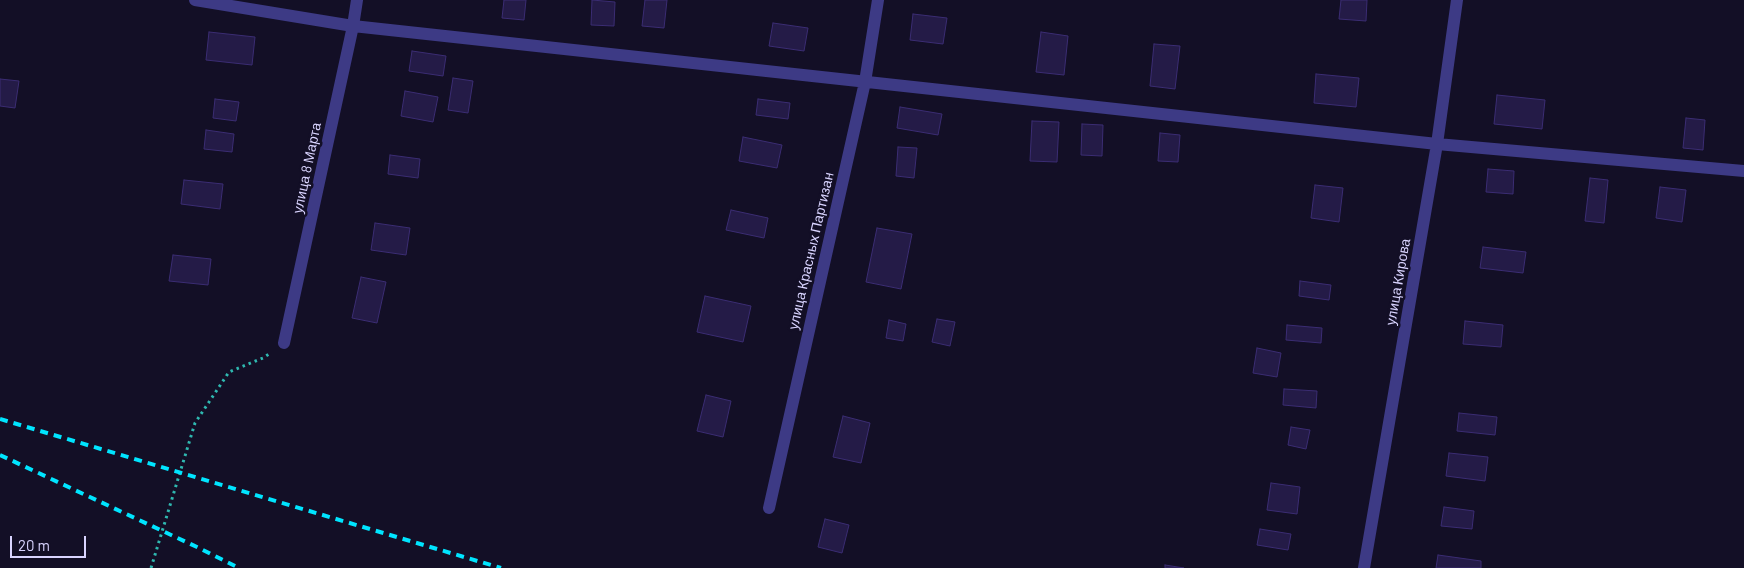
<!DOCTYPE html>
<html>
<head>
<meta charset="utf-8">
<style>
	body { margin:0 }
	#map { position:relative; width:1744px; height:568px; overflow:hidden; background:#130f26; font-family:Barlow,sans-serif }
	canvas { display:block }
	.scale { position:absolute; left:10px; top:536px; width:76px; height:22px; box-sizing:border-box; border:2px solid #d9d4ff; border-top:0; padding-left:6px; font-size:15px; line-height:18px; white-space:nowrap; color:#d9d4ff; -webkit-text-stroke:4px #130f26; paint-order:stroke }
</style>
</head>
<body>
<div id="map">
<canvas width="1744" height="568"></canvas>
<div class="scale">20 m</div>
</div>
<script>
const ctx = document.querySelector('canvas').getContext('2d');
ctx.lineJoin = 'round';
function paint(path, color) { ctx.fillStyle = color; ctx.fill(path, 'evenodd'); }
const toPath = rows => new Path2D(rows.map(r => 'M' + r).join(''));
function stroke(path, color, width, dash) { ctx.strokeStyle = color; ctx.lineWidth = width; ctx.lineCap = dash ? 'butt' : 'round'; ctx.setLineDash(dash || []); ctx.stroke(path); }
function label(font, color, halo, rows, align = 'center') {
  ctx.font = font + ' Barlow,sans-serif'; ctx.lineWidth = 5; ctx.setLineDash([]); ctx.textBaseline = 'middle'; ctx.strokeStyle = halo; ctx.fillStyle = color; for (const [text, x, y, turn = 0] of rows) {
    ctx.save(); ctx.translate(x, y); ctx.rotate((+turn || 0) * Math.PI / 180); ctx.textAlign = isNaN(turn) ? turn : align; if (halo) ctx.strokeText(text, 0, 0); ctx.fillText(text, 0, 0); ctx.restore();
  }
}
const building = toPath([
	[504,0,526,0,524,20,502,18,504,0],
	[592,0,615,2,614,26,591,25,592,0],
	[645,0,667,0,664,28,642,26,645,0],
	[1341,0,1367,0,1366,21,1339,19,1341,0],
	[913,14,947,18,943,44,910,40,913,14],
	[773,23,808,28,804,51,769,46,773,23],
	[209,32,255,37,252,65,206,60,209,32],
	[1041,32,1068,36,1064,75,1036,72,1041,32],
	[1154,44,1180,46,1175,89,1150,86,1154,44],
	[412,51,446,56,443,76,409,71,412,51],
	[1316,74,1359,78,1356,107,1314,103,1316,74],
	[453,78,473,81,468,113,448,110,453,78],
	[0,79,19,81,15,108,0,106,0,79],
	[405,91,438,97,433,122,401,116,405,91],
	[1497,95,1545,100,1542,129,1494,124,1497,95],
	[215,99,239,102,236,121,213,118,215,99],
	[758,99,790,103,788,119,756,115,758,99],
	[900,107,942,114,938,135,897,128,900,107],
	[1686,118,1705,120,1703,150,1683,148,1686,118],
	[1032,121,1059,122,1057,162,1030,161,1032,121],
	[1082,124,1103,125,1102,156,1081,155,1082,124],
	[206,130,234,134,232,152,204,149,206,130],
	[1160,133,1180,135,1178,162,1158,161,1160,133],
	[743,137,782,145,777,168,739,161,743,137],
	[898,147,917,148,914,178,896,176,898,147],
	[390,155,420,159,418,178,388,174,390,155],
	[1488,169,1514,171,1513,194,1486,192,1488,169],
	[1590,178,1608,180,1604,223,1585,221,1590,178],
	[184,180,223,184,220,209,181,204,184,180],
	[1315,185,1343,188,1339,222,1311,218,1315,185],
	[1660,187,1686,190,1682,222,1656,218,1660,187],
	[731,210,768,218,764,238,726,230,731,210],
	[375,223,410,228,406,255,371,250,375,223],
	[877,228,912,234,901,289,866,282,877,228],
	[1483,247,1526,252,1523,273,1480,268,1483,247],
	[173,255,211,259,208,285,169,281,173,255],
	[361,277,386,282,377,323,352,318,361,277],
	[1300,281,1331,285,1329,300,1299,296,1300,281],
	[705,296,751,306,743,342,697,332,705,296],
	[937,319,955,322,950,346,932,342,937,319],
	[889,320,906,324,903,341,886,338,889,320],
	[1465,321,1503,325,1501,347,1463,344,1465,321],
	[1287,325,1322,328,1321,343,1286,340,1287,325],
	[1257,348,1281,353,1277,377,1253,373,1257,348],
	[1284,389,1317,391,1316,408,1283,405,1284,389],
	[706,395,731,401,723,437,697,431,706,395],
	[1459,413,1497,417,1495,435,1457,431,1459,413],
	[843,416,870,423,861,463,833,457,843,416],
	[1291,427,1310,430,1306,449,1288,445,1291,427],
	[1449,453,1488,457,1485,481,1446,476,1449,453],
	[1271,483,1300,487,1297,514,1267,510,1271,483],
	[1444,507,1474,511,1472,529,1441,526,1444,507],
	[825,519,849,525,842,553,818,547,825,519],
	[1260,529,1291,534,1288,550,1257,545,1260,529],
	[1438,555,1481,561,1481,568,1436,568,1438,555],
	[1165,565,1184,568,1165,568,1165,565]
]);
const path = toPath([
	[151,568,195,423,229,372,263,358,269,354]
]);
const street = toPath([
	[195,0,353,26,1437,144,1744,171],
	[284,343,353,26,357,0],
	[769,508,865,82,878,0],
	[1364,568,1437,144,1457,0]
]);
const rail = toPath([
	[0,419,501,568],
	[0,455,199,548,239,568]
]);
const streetNames = [
	["улица 8 Марта",307,168,-78],
	["улица Красных Партизан",811,251,-77],
	["улица Кирова",1398,282,-80]
];
paint(building, '#241b47');
stroke(building, '#3b2d73', 1);
stroke(path, '#2fb8b0', 3, [2.5, 4]);
stroke(street, '#3d3a85', 12);
stroke(rail, '#00e5ff', 4, [8, 6]);
label('14px', '#d9d4ff', '#130f26', streetNames);
</script>
</body>
</html>
